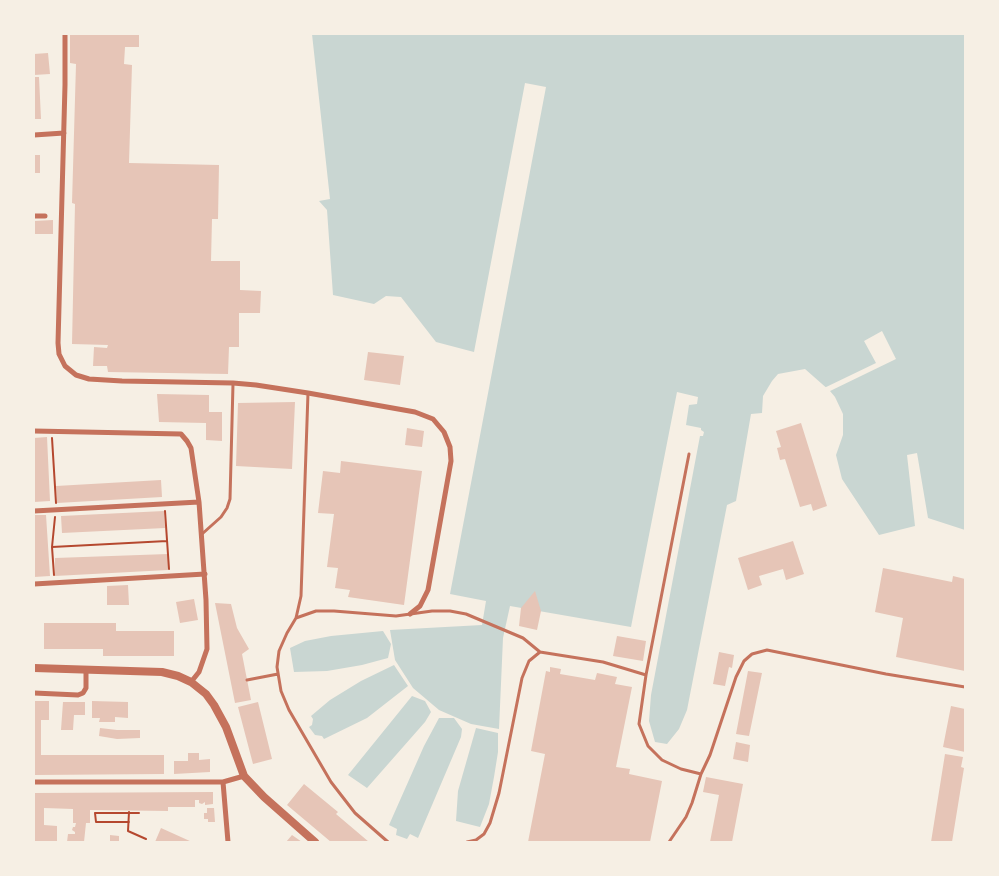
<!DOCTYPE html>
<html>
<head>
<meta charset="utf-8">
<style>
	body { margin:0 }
	#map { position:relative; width:999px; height:876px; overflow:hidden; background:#f6efe4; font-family:"Asap Condensed",sans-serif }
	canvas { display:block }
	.frame { position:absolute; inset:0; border:35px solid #f6efe4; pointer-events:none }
</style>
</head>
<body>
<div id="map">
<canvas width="999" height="876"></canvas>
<div class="frame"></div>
</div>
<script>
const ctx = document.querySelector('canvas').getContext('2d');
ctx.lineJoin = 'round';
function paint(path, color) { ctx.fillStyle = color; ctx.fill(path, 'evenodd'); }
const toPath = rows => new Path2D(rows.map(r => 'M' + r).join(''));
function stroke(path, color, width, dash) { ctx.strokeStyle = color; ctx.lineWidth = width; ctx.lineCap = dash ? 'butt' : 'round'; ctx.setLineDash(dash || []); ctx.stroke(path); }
const water = toPath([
	[312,34,965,34,965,530,928,518,917,453,907,455,915,526,879,535,842,479,836,455,843,435,843,414,835,397,830,391,805,369,778,374,772,381,763,396,762,413,751,414,736,501,727,505,687,710,679,729,667,744,655,742,649,721,651,695,700,436,703,436,704,432,701,430,701,428,686,425,689,405,697,404,698,397,677,392,631,627,510,606,503,638,499,729,471,724,439,710,413,688,395,660,390,630,482,625,486,601,450,594,546,87,525,83,474,352,436,342,401,297,386,296,374,304,333,295,327,210,319,201,330,199],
	[383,631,391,644,388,658,362,665,327,671,294,672,290,648,305,641,331,636],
	[394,665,408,686,367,718,324,739,322,736,315,735,309,727,312,725,313,719,311,716,330,700,361,681],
	[412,696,425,701,431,712,425,722,367,788,348,775],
	[439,718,454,718,462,729,461,737,418,838,410,834,407,839,396,835,397,829,389,825,424,746],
	[476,728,498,733,498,752,494,777,489,804,480,827,456,821,458,791]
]);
const pier = toPath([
	[882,331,896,359,828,392,822,389,876,363,864,341]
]);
const building = toPath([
	[70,34,139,34,139,47,125,47,124,64,132,65,129,163,219,165,218,219,212,219,211,261,240,261,240,290,261,291,260,313,239,313,239,347,229,347,228,374,108,372,107,366,93,366,94,347,107,348,108,345,72,344,75,204,72,203,76,64,70,63],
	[48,53,50,74,34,75,34,54],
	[34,77,39,77,41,119,34,119],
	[34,155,40,155,40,173,34,173],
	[53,220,53,234,34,234,34,221],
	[368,352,404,356,400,385,364,380],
	[157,394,209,395,209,412,222,412,222,441,206,440,206,423,159,422],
	[295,402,292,469,236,466,238,403],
	[801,423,827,506,813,511,811,504,800,507,785,459,780,460,777,448,781,447,776,431],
	[407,428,424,431,422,447,405,445],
	[47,437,50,501,34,502,34,438],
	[341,461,422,471,404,605,348,597,350,590,335,588,338,568,327,567,334,514,318,513,323,471,340,473],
	[161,480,162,497,57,503,56,486],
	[164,511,165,528,62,533,61,516],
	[34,515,46,515,50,576,34,577],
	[793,541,804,574,786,580,783,569,759,576,762,585,748,590,738,558],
	[168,554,168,570,55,576,55,558],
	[883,568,952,582,953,576,965,579,965,671,896,657,903,618,875,612],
	[128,585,129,605,107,605,107,586],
	[535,591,541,611,537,630,519,626,521,608],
	[194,599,198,620,180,623,176,602],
	[215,603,231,604,237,628,249,649,242,654,251,700,235,703],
	[44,623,116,623,116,631,174,631,174,656,103,656,103,649,44,649],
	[617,636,646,641,643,661,613,656],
	[719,652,734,655,732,668,729,667,725,686,713,684],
	[550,667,561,669,560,674,595,680,597,673,617,677,615,684,632,687,616,767,630,769,629,774,662,781,650,842,528,842,545,754,531,751,546,671,550,672],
	[748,671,762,673,749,736,736,734],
	[34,701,49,701,49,720,41,720,41,755,164,755,164,774,34,775],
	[92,701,128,702,128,718,115,717,115,722,99,722,100,718,92,718],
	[63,702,85,702,85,715,74,715,73,730,61,730],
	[258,702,272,759,253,764,238,707],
	[951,706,965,709,965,752,943,747],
	[100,728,117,730,140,730,140,738,117,739,99,736],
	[736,742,750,745,748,762,733,759],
	[188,753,199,753,199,760,210,759,210,772,174,774,174,761,188,761],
	[945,754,963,757,961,767,964,768,952,842,931,842],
	[706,777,743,784,732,842,710,842,719,795,703,792],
	[304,784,338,812,336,814,369,842,331,842,287,805],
	[213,792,213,804,205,805,205,802,202,804,199,803,199,800,195,800,195,807,168,807,168,811,90,810,90,823,86,823,84,842,67,842,68,834,75,834,75,832,72,830,73,827,75,827,76,823,73,823,73,809,44,808,44,825,57,826,57,842,34,842,34,793],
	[207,808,214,808,215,822,208,822,208,819,204,819,204,813,207,813],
	[161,828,192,842,155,842],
	[110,835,119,836,119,842,110,842],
	[292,835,302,842,286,842]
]);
const path = toPath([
	[52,438,56,503],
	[165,511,169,569],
	[52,547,167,541],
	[54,575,52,547,55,517],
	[129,812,128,831,146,839],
	[129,822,96,822,95,813,139,813]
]);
const service = toPath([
	[308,393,301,596,296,618,287,633,279,651,277,667,281,691,289,710,331,782,355,813,388,842],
	[689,454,646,675,639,724,648,746,662,760,681,769,701,774],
	[202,534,221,517,227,508,230,499,233,384],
	[296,618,316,611,334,611,396,616,432,611,450,611,466,614,523,638,540,652,603,662,646,675],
	[247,680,278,674],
	[467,842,476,840,484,834,490,823,499,793,522,678,529,661,540,652],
	[669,842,686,817,692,803,701,774,710,755,736,677,744,661,752,654,767,650,886,674,965,687]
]);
const minor = toPath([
	[65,34,65,85,58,343,59,354,65,366,76,375,89,379,122,381,233,383,256,385,308,393,415,412,433,419,444,432,450,447,451,461,428,590,420,606,410,614],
	[34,135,64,133],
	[34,216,45,216],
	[34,431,181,434,187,441,191,448,199,502,206,600,207,649,199,672,191,682],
	[34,511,199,502],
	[34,584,205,574],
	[34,693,78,695,83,693,86,688,86,669],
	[34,782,223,782,244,776],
	[223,782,228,842]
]);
const tertiary = toPath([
	[34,668,162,672,178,676,191,682,206,694,214,705,226,727,244,776,264,797,315,842]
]);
paint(water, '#c9d6d2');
paint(pier, '#f6efe4');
paint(building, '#e6c5b7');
stroke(path, '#b5482f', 2);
stroke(service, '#c5725c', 3);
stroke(minor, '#c5725c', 5);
stroke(tertiary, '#c5725c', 8);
</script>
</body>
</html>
